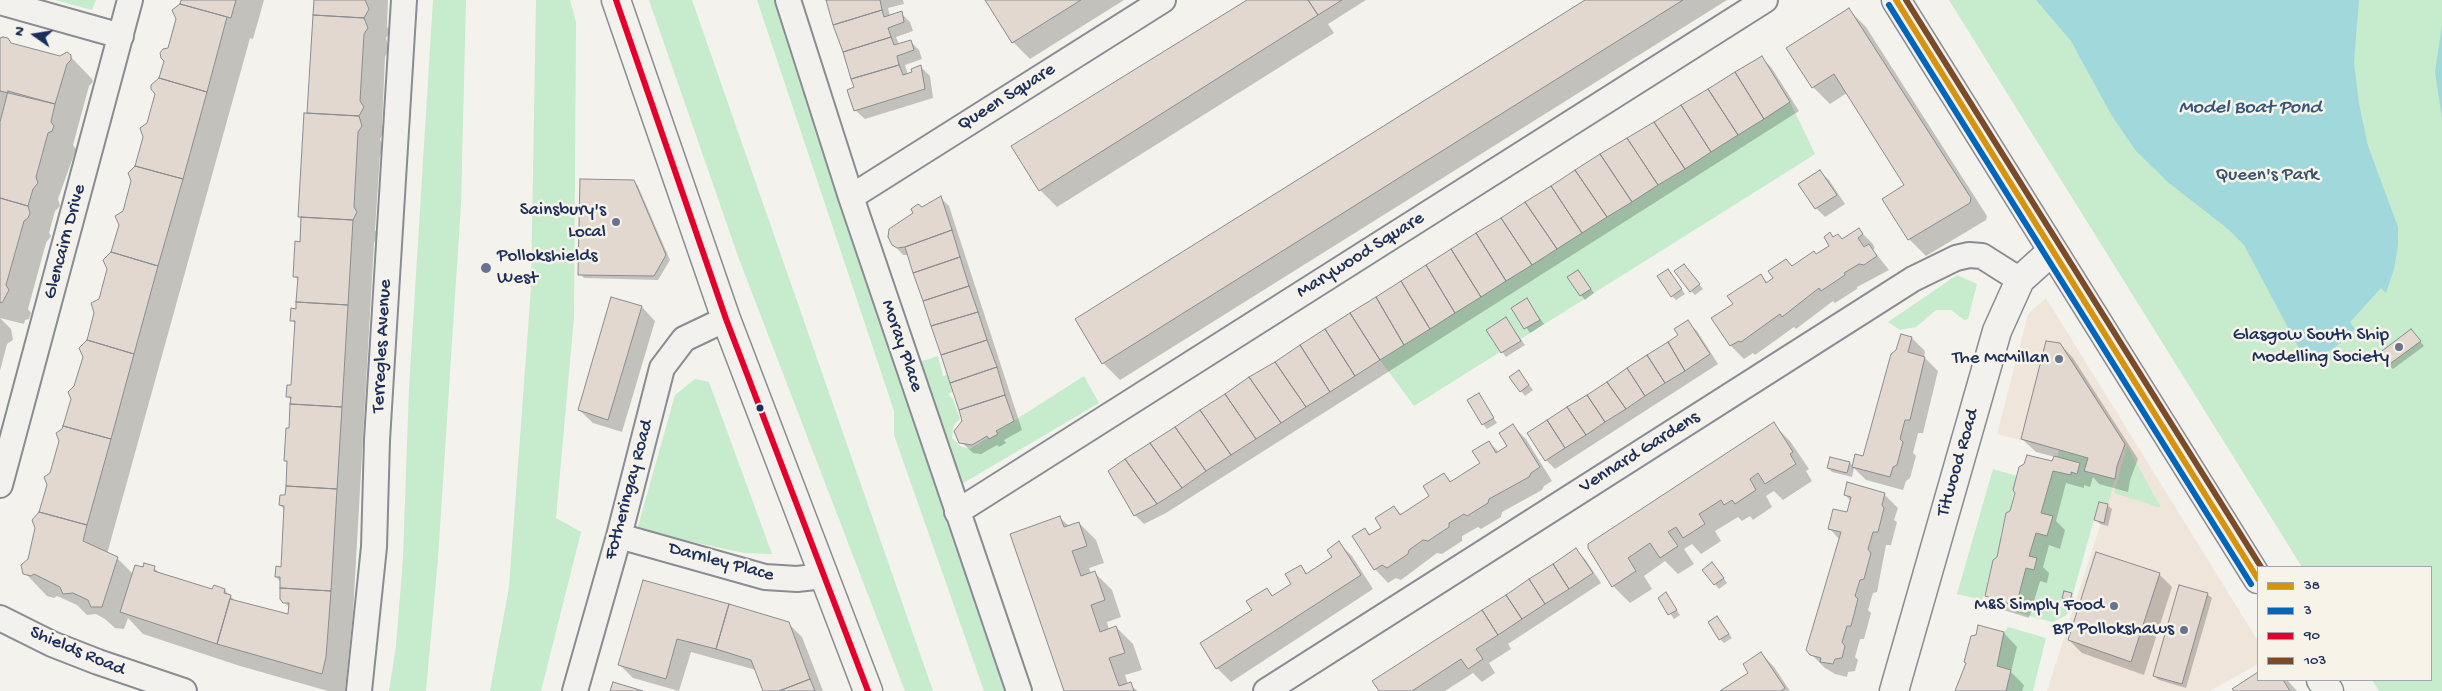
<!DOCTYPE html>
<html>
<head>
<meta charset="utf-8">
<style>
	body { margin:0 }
	#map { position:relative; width:2442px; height:691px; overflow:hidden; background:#f4f2ec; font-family:"Gochi Hand",sans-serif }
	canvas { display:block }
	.legend { position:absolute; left:2257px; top:566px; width:175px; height:115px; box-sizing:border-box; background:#f7f3e8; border:1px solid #9fa5b1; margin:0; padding:6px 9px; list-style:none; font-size:15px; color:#1b2f5e }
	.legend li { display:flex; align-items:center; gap:10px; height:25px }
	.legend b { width:25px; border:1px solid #9fa5b1 }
	.north { position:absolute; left:10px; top:10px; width:50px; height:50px; -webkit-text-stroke:4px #f7f3e8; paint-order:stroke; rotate:283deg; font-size:14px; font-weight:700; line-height:20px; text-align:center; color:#1b2f5e }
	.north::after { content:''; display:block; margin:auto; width:18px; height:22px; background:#1b2f5e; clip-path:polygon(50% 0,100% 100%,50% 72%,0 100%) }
</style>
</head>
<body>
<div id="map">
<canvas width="2442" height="691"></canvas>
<ul class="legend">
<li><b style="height:6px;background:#d6940e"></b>38</li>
<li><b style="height:6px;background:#0065bd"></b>3</li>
<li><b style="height:6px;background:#e4002b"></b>90</li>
<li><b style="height:6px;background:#7a4b2a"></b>103</li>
</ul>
<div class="north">N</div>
</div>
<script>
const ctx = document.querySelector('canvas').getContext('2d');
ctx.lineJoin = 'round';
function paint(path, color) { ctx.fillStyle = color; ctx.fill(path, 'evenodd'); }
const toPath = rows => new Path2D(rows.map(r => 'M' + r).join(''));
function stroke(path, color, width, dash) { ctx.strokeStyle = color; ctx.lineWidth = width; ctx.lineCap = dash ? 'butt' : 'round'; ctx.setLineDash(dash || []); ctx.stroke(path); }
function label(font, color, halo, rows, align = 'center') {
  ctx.font = font + ' "Gochi Hand",sans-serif'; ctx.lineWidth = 5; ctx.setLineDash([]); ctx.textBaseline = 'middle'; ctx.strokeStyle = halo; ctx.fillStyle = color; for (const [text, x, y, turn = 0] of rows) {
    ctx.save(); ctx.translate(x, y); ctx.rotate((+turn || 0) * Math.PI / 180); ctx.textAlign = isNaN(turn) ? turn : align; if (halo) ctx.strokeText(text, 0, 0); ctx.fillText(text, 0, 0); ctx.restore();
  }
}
const built = toPath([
	[2046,298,2258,641,2258,664,2210,691,2047,691,2115,479,2084,471,2087,458,1997,434,2028,314]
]);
const green = toPath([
	[55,0,96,0,92,10],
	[433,0,466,0,461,204,438,558,426,691,389,691,396,646,403,558,409,387],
	[536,0,570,0,576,22,574,317,556,518,581,532,541,691,490,691,509,587,531,288],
	[649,0,692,0,933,691,905,691,739,259],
	[757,0,778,0,945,515,1007,691,984,691,894,435,894,411],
	[1949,0,2442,0,2442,691,2379,691,2372,680,2431,680,2431,567,2302,567],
	[1790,102,1815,154,1790,170,1414,406,1380,360],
	[1957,275,1977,284,1968,319,1964,320,1951,310,1936,310,1916,327,1900,330,1888,322],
	[938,356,943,376,947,375,953,392,948,394,953,399,960,419,953,426,952,438,960,446,970,449,1084,376,1099,403,960,485,916,363],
	[695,379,709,382,772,554,744,553,637,530,675,395],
	[2127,446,2161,508,2114,493],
	[2059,450,2088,458,2085,471,2115,479,2108,504,2099,502,2067,615,2052,622,2011,611,2026,568,2034,570,2037,558,2029,556,2036,533,2047,536,2052,516,2041,513,2053,471,2070,475,2071,472,2077,474,2080,463,2057,457],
	[1993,469,2017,476,2010,511,2006,513,2000,536,2002,538,1997,557,1993,560,1987,582,1989,584,1982,600,1957,594],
	[2008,627,2046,638,2033,691,2006,691,2011,670,1997,666,2004,632]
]);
const water = toPath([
	[2036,0,2359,0,2354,62,2359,104,2368,146,2398,227,2398,245,2394,269,2386,293,2381,288,2350,322,2355,329,2346,338,2333,349,2320,356,2306,355,2301,352,2244,245,2228,229,2169,183,2136,151,2112,116,2071,41],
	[2442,25,2442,118,2435,72]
]);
const shadow = toPath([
	[181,0,264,0,253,39,250,38,107,554,117,558,133,574,144,569,154,568,161,574,213,591,225,590,236,602,289,616,290,608,281,599,281,582,276,577,282,568,285,510,280,505,286,496,288,463,285,460,290,430,292,401,287,396,293,386,296,325,292,320,297,310,299,281,294,276,301,243,302,219,299,216,309,114,315,0,388,0,387,27,391,32,386,38,389,50,385,57,382,125,385,130,380,139,384,149,380,155,375,230,378,235,374,243,353,613,345,691,328,691,240,666,143,634,128,618,124,629,115,628,105,619,96,614,87,615,77,605,57,596,54,598,47,596,25,573],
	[827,0,903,0,904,4,888,8,890,16,901,13,910,22,913,31,896,37,899,44,910,41,919,50,922,59,905,65,908,75,921,67,930,76,933,98,865,119,855,110,855,88],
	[987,0,1124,0,1030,59,1013,42],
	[1249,0,1366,0,1328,24,1334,33,1057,207,1040,190],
	[1587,0,1727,0,1120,380,1103,363],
	[1849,10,1866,27,1987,216,1986,220,1926,256,1909,239,1906,186,1847,93,1830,104,1813,87],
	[0,39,10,44,60,57,70,56,92,79,93,82,89,86,73,145,76,149,58,199,60,206,55,211,49,233,51,236,46,243,28,309,31,313,29,319,25,320,24,324,0,318,11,329,13,340,7,344,0,371],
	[1762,58,1771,67,1799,111,1166,513,1144,524,1135,515],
	[1820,171,1829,180,1845,204,1825,217,1816,208],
	[634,181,638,186,670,260,658,280,584,278,580,274],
	[940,197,949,206,1022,430,1004,440,1006,443,999,447,997,445,981,454,973,453,956,437,956,429,964,421,909,255,903,255,894,245,922,209],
	[1859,230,1872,243,1875,248,1873,250,1889,270,1857,287,1857,289,1835,303,1833,301,1796,329,1794,327,1755,355,1753,353,1744,359,1731,346,1735,305,1760,275,1768,283,1775,279,1786,260,1793,267,1831,246,1834,238,1838,235,1843,240],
	[1688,270,1703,289,1695,295,1691,291],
	[1578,271,1594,293,1585,300,1581,295],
	[1672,275,1685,294,1676,300,1672,296],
	[612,299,642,307,655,321,622,432,593,423,579,410],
	[1527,300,1544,324,1530,333,1513,308],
	[1506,319,1525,345,1506,357,1488,331],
	[1688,322,1697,331,1718,364,1555,469,1546,460,1529,434,1680,336],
	[1902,335,1912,338,1925,351,1924,357,1938,371,1923,433,1918,433,1913,453,1916,456,1910,478,1906,481,1903,490,1866,480,1854,468,1852,477,1832,472,1828,468,1831,458,1850,463,1853,466,1864,457],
	[2415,335,2424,346,2393,369,2388,365],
	[2060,344,2073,358,2138,459,2130,480,2128,492,2099,484,2093,477,2090,487,2084,485,2084,488,2066,483,2056,521,2065,530,2060,549,2049,545,2043,567,2049,573,2047,583,2040,581,2029,618,2000,609,1987,595,1998,558,2007,514,2053,463,2055,457,2036,452,2022,439],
	[1523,376,1533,390,1525,396,1521,391],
	[1479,395,1497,423,1487,429,1483,424],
	[1773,424,1790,441,1809,469,1806,471,1812,481,1783,500,1774,491,1766,496,1772,507,1753,520,1750,516,1742,521,1738,517,1715,531,1721,541,1701,554,1692,544,1684,549,1694,564,1678,574,1665,561,1644,576,1652,589,1630,603,1613,586,1589,547],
	[1513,426,1526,439,1552,481,1544,486,1542,490,1502,512,1501,517,1481,529,1478,527,1462,536,1462,541,1442,554,1437,553,1401,580,1396,578,1388,583,1375,569,1365,529,1371,535,1382,528,1394,507,1402,515,1431,496,1444,474,1452,483,1482,463,1489,442,1499,452,1509,446],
	[1884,494,1898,508,1894,520,1897,522,1891,545,1886,545,1877,592,1873,593,1868,610,1871,613,1864,639,1860,639,1855,657,1858,660,1855,671,1848,672,1847,677,1835,674,1825,668,1811,654,1840,540,1829,528,1847,514,1851,501,1845,495],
	[2107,505,2112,509,2108,526,2100,524,2096,520],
	[1060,518,1069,526,1079,523,1096,540,1104,563,1089,568,1091,574,1095,573,1112,590,1121,617,1107,622,1109,630,1116,627,1133,644,1142,670,1125,675,1128,684,1138,691,1065,691],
	[1339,543,1352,556,1373,589,1231,682,1217,668,1201,644,1253,610,1266,589,1274,597,1293,584,1300,567,1308,574,1334,558],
	[1576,550,1585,559,1601,583,1508,644,1511,649,1489,663,1495,673,1482,682,1473,673,1445,691,1380,691],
	[1716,568,1727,583,1719,589,1715,584],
	[2159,574,2172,587,2144,675,2082,653,2069,640],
	[644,581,788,623,802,637,823,691,765,691,756,670,691,652,679,691,633,678,620,665],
	[2065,592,2076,599,2074,604,2063,597],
	[1666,594,1680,615,1674,619,1659,598],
	[2207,594,2212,598,2186,688,2159,680,2154,676],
	[1717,617,1732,638,1724,643,1720,639],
	[2004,633,2017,647,2011,672,2024,685,2022,691,1956,691],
	[1761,653,1774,667,1790,691,1723,691,1750,673],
	[2258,674,2258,680,2287,680,2297,691,2235,691,2234,689]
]);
const building = toPath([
	[236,0,231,18,180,4,181,0,236,0],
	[314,0,365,0,369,9,364,18,313,15,314,0],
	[826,0,880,0,882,10,833,25,826,0],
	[985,0,1081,0,1012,43,985,0],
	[1247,0,1308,0,1318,15,1039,191,1011,146,1247,0],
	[1308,0,1342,0,1318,15,1308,0],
	[1585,0,1683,0,1102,364,1075,319,1585,0],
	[180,4,227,17,207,92,159,78,164,61,161,58,160,53,163,49,168,48,176,19,172,10,180,4],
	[1849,8,1971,198,1970,203,1908,240,1882,199,1904,185,1834,74,1812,88,1786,48,1849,8],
	[882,10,884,17,902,11,904,22,888,28,891,37,843,52,833,25,882,10],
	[313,15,364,18,368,28,364,34,360,101,364,107,359,116,307,113,313,15],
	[3,37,8,38,11,43,60,56,67,52,71,55,71,60,67,64,55,104,0,91,0,38,3,37],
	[891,37,894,45,911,40,914,50,897,56,899,65,851,79,843,52,891,37],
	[1762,56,1790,102,1764,119,1735,72,1762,56],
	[899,65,903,75,912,72,911,69,921,65,925,89,854,111,847,90,854,87,851,79,899,65],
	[1735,72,1764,119,1738,135,1708,89,1735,72],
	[159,78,207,92,183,179,135,166,143,137,140,128,147,123,155,94,151,89,151,85,159,78],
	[1708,89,1738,135,1711,152,1681,105,1708,89],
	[8,91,55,104,51,122,54,126,52,131,48,133,36,177,38,183,33,189,28,206,0,198,0,122,8,91],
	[1681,105,1711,152,1685,169,1654,122,1681,105],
	[304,113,359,116,362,126,358,132,354,207,357,212,353,220,298,217,304,113],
	[1654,122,1685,169,1658,185,1627,138,1654,122],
	[1627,138,1658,185,1632,202,1600,154,1627,138],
	[1600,154,1632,202,1607,217,1575,170,1600,154],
	[135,166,183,179,158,266,111,252,119,225,115,216,123,211,131,181,128,173,135,166],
	[1575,170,1607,217,1582,233,1551,186,1575,170],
	[1820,170,1837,195,1815,209,1798,184,1820,170],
	[580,179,634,180,666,255,654,276,578,275,580,179],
	[1551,186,1582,233,1557,249,1525,202,1551,186],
	[941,196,952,230,905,247,897,248,892,245,888,237,889,229,913,213,911,209,918,204,922,207,941,196],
	[0,198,28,206,30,213,28,218,24,221,6,285,9,290,2,303,0,302,0,198],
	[1525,202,1557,249,1532,265,1501,218,1525,202],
	[301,217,353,220,348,305,296,302,298,277,293,277,295,241,300,242,301,217],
	[1501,218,1532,265,1506,281,1476,233,1501,218],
	[1859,228,1863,234,1858,238,1864,247,1869,244,1877,256,1864,265,1859,264,1844,273,1845,275,1821,291,1819,288,1782,317,1780,314,1741,342,1739,341,1730,346,1711,318,1733,304,1727,296,1761,274,1766,283,1773,278,1768,271,1786,259,1792,266,1814,251,1816,254,1829,246,1824,237,1830,232,1833,237,1838,234,1842,239,1859,228],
	[952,230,960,257,913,273,905,247,952,230],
	[1476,233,1506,281,1481,297,1451,249,1476,233],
	[1451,249,1481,297,1455,313,1426,265,1451,249],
	[111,252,158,266,134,354,87,340,94,313,91,303,99,299,107,269,103,260,111,252],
	[960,257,969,286,923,301,913,273,960,257],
	[1684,264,1700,284,1690,292,1674,271,1684,264],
	[1426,265,1455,313,1430,329,1401,281,1426,265],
	[1668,269,1682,289,1671,297,1657,276,1668,269],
	[1578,270,1591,289,1580,296,1567,277,1578,270],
	[1401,281,1430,329,1404,345,1376,297,1401,281],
	[969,286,978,312,931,326,923,301,969,286],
	[611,297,642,306,608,420,578,410,611,297],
	[1376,297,1404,345,1380,360,1350,313,1376,297],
	[1527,298,1540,320,1524,329,1511,308,1527,298],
	[296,302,348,305,342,407,290,404,291,397,286,397,287,385,291,385,295,321,290,321,291,308,296,309,296,302],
	[978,312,987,340,941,355,931,326,978,312],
	[1350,313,1380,360,1355,376,1325,329,1350,313],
	[1506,317,1521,341,1501,353,1486,330,1506,317],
	[1688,320,1710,354,1685,371,1668,342,1678,335,1674,329,1688,320],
	[1325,329,1355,376,1330,392,1300,345,1325,329],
	[2411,329,2421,341,2387,366,2378,354,2411,329],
	[1901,334,1912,337,1908,352,1925,357,1910,420,1905,420,1900,439,1903,442,1897,465,1893,467,1890,477,1852,467,1855,454,1863,456,1891,354,1896,350,1901,334],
	[87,340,134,354,111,439,63,426,71,399,68,392,74,386,83,357,79,348,87,340],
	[987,340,997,367,950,383,941,355,987,340],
	[2046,341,2060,343,2125,444,2117,466,2115,479,2084,471,2088,458,2021,439,2046,341],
	[1668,342,1685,371,1665,383,1647,355,1668,342],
	[1300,345,1330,392,1306,407,1275,362,1300,345],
	[1647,355,1665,383,1645,396,1627,368,1647,355],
	[1275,362,1306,407,1281,423,1249,377,1275,362],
	[997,367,1005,395,959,410,950,383,997,367],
	[1627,368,1645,396,1626,409,1607,382,1627,368],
	[1519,370,1529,385,1520,392,1509,377,1519,370],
	[1249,377,1281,423,1256,439,1225,394,1249,377],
	[1607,382,1626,409,1605,422,1587,395,1607,382],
	[1479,393,1494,418,1482,425,1467,400,1479,393],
	[1225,394,1256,439,1231,455,1200,410,1225,394],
	[1005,395,1014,421,996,431,998,434,989,439,987,436,972,445,959,443,954,431,962,421,959,410,1005,395],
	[1587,395,1605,422,1586,435,1567,407,1587,395],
	[290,404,342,407,337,489,286,486,287,461,284,461,286,428,289,428,290,404],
	[1567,407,1586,435,1565,448,1547,420,1567,407],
	[1200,410,1231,455,1206,471,1175,427,1200,410],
	[1547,420,1565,448,1545,461,1527,433,1547,420],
	[1774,422,1793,452,1790,454,1796,464,1765,484,1758,473,1750,479,1756,490,1735,504,1732,500,1724,505,1721,500,1699,514,1705,524,1683,538,1676,527,1668,532,1678,546,1660,558,1650,543,1628,558,1636,571,1612,587,1588,548,1588,544,1774,422],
	[1513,424,1540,467,1531,473,1529,477,1489,499,1488,503,1467,516,1464,514,1449,523,1449,527,1428,541,1423,540,1409,550,1408,554,1387,568,1382,565,1374,570,1352,536,1365,528,1369,535,1381,528,1375,518,1394,506,1400,515,1429,496,1423,486,1444,473,1450,482,1480,463,1472,451,1489,441,1496,453,1507,446,1499,433,1513,424],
	[63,426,111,439,87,525,39,512,47,485,44,477,50,473,59,441,56,433,62,429,63,426],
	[1175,427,1206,471,1182,488,1150,443,1175,427],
	[1150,443,1182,488,1157,504,1125,459,1150,443],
	[2027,455,2052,461,2054,456,2080,463,2077,474,2071,472,2071,475,2053,471,2041,513,2053,516,2047,536,2036,533,2029,556,2037,558,2034,570,2026,568,2016,606,1985,596,1993,560,1997,557,2006,513,2010,511,2015,493,2013,490,2019,467,2024,464,2027,455],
	[1830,457,1850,462,1847,473,1827,468,1830,457],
	[1125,459,1157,504,1134,516,1108,471,1125,459],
	[1847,482,1885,493,1882,505,1884,508,1878,532,1873,532,1868,549,1871,553,1864,579,1860,580,1855,596,1858,599,1851,626,1847,626,1842,642,1845,646,1842,658,1835,659,1833,664,1820,662,1821,658,1810,655,1806,650,1841,532,1828,529,1833,509,1847,512,1851,497,1844,495,1847,482],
	[286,486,337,489,331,591,280,588,280,577,275,577,276,566,281,567,284,506,279,505,280,495,285,495,286,486],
	[2099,502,2108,504,2104,523,2094,520,2099,502],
	[39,512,87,525,83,541,118,557,102,607,91,607,88,600,73,593,63,594,60,587,34,574,31,576,23,574,21,565,28,559,35,528,32,520,39,512],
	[1060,516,1064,527,1079,522,1087,546,1072,551,1081,576,1095,571,1105,600,1091,605,1100,632,1116,626,1125,653,1109,658,1119,686,1131,682,1134,691,1064,691,1010,534,1060,516],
	[1339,541,1361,575,1216,669,1200,643,1252,610,1246,601,1267,588,1272,596,1291,584,1285,574,1301,565,1306,574,1332,557,1327,550,1339,541],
	[1576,548,1593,573,1569,589,1553,564,1576,548],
	[2096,552,2160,573,2131,662,2068,640,2096,552],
	[1712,562,1724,578,1714,585,1702,570,1712,562],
	[144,563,155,566,154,571,212,589,214,585,225,589,224,593,231,595,217,644,120,612,135,565,143,567,144,563],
	[1553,564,1569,589,1545,604,1529,579,1553,564],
	[1529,579,1545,604,1522,619,1506,595,1529,579],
	[643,580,729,604,716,649,677,639,666,679,618,665,643,580],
	[2179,585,2208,593,2182,684,2153,676,2179,585],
	[280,588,331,591,326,657,322,674,217,644,230,599,288,614,289,603,283,603,280,599,280,588],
	[2064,591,2072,593,2070,600,2062,598,2064,591],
	[1666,592,1677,610,1668,615,1658,598,1666,592],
	[1506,595,1522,619,1498,635,1482,610,1506,595],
	[729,604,789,622,810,679,779,691,763,691,751,660,716,649,729,604],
	[1482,610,1498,635,1476,649,1483,659,1468,669,1461,659,1412,691,1379,691,1372,681,1482,610],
	[1717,616,1729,634,1719,640,1708,622,1717,616],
	[1978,625,2004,632,1997,666,2011,670,2006,691,1955,691,1966,663,1964,662,1971,636,1976,635,1978,625],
	[1761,652,1785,688,1781,691,1720,691,1748,673,1743,664,1761,652],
	[2258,672,2258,680,2283,680,2290,691,2234,691,2232,689,2258,672],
	[810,679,815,691,779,691,810,679],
	[613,682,643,691,610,691,613,682]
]);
const minor = toPath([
	[788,0,851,197,1019,691],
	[0,2,121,36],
	[851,197,1163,0],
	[0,485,130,0],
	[957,512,1765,0],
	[619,536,765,577,797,579,824,576],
	[0,618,52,644,98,662,184,691],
	[359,691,374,547,377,440,404,0],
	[575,691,619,536,662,368,684,339,726,319],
	[1266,691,1913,279,1956,258,1969,255,1982,256,2020,280]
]);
const tertiary = toPath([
	[1894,691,1997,331,2020,280,2052,251]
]);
const secondary = toPath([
	[616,0,726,319,868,691]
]);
const primary = toPath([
	[1896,0,2258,579],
	[2321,680,2329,691]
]);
const bus1 = toPath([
	[1896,0,2258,579]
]);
const bus2 = toPath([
	[1889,5,2251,584]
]);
const bus3 = toPath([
	[616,0,726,319,868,691]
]);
const bus4 = toPath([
	[1906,0,2261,567]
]);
const markers = [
	[616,222,5,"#677390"],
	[486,268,6,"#677390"],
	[2399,347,5,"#677390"],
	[2059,359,5,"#677390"],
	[760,408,4.5,"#1b2f5e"],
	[2114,606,5,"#677390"],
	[2184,630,5,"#677390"]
];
const streetNames = [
	["Queen Square",1007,98,-32],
	["Glencairn Drive",66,242,-75],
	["Marywood Square",1361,256,-32],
	["Terregles Avenue",383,346,-87],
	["Moray Place",901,346,71],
	["Vennard Gardens",1640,453,-32],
	["Titwood Road",1959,463,-74],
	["Fotheringay Road",630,490,-75],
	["Darnley Place",721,563,15],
	["Shields Road",77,652,23]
];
const parkNames = [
	["Queen's Park",2267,176]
];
const poiNames = [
	["Sainsbury's",606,211],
	["Local",606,233],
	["Pollokshields",497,257,"left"],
	["West",497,279,"left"],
	["Glasgow South Ship",2389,336],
	["Modelling Society",2389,358],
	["The McMillan",2049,359],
	["M&S Simply Food",2104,606],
	["BP Pollokshaws",2174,630]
];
const waterNames = [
	["Model Boat Pond",2250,109]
];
paint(built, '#f0e5db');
paint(green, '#c6ebcd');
paint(water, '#a0d8dc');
paint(shadow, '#0003');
paint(building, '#e2d8cf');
stroke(building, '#898c92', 1);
stroke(minor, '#898c92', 28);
stroke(tertiary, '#898c92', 31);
stroke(secondary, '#898c92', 31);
stroke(primary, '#898c92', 31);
stroke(minor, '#f2f1ed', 24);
stroke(tertiary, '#f2f1ed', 28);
stroke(secondary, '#f2f1ed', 28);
stroke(primary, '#f2f1ed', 28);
stroke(bus1, '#d6940e', 6);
stroke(bus2, '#0065bd', 6);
stroke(bus3, '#e4002b', 6);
stroke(bus4, '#7a4b2a', 6);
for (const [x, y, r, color] of markers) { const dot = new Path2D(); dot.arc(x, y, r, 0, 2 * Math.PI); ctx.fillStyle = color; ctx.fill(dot); stroke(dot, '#f7f3e8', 2); }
label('19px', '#1b2f5e', '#f7f3e8', streetNames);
label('19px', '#36546f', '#f7f3e8', parkNames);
label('19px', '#1b2f5e', '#f7f3e8', poiNames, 'right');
label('italic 20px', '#33567c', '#f7f3e8', waterNames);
</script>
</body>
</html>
